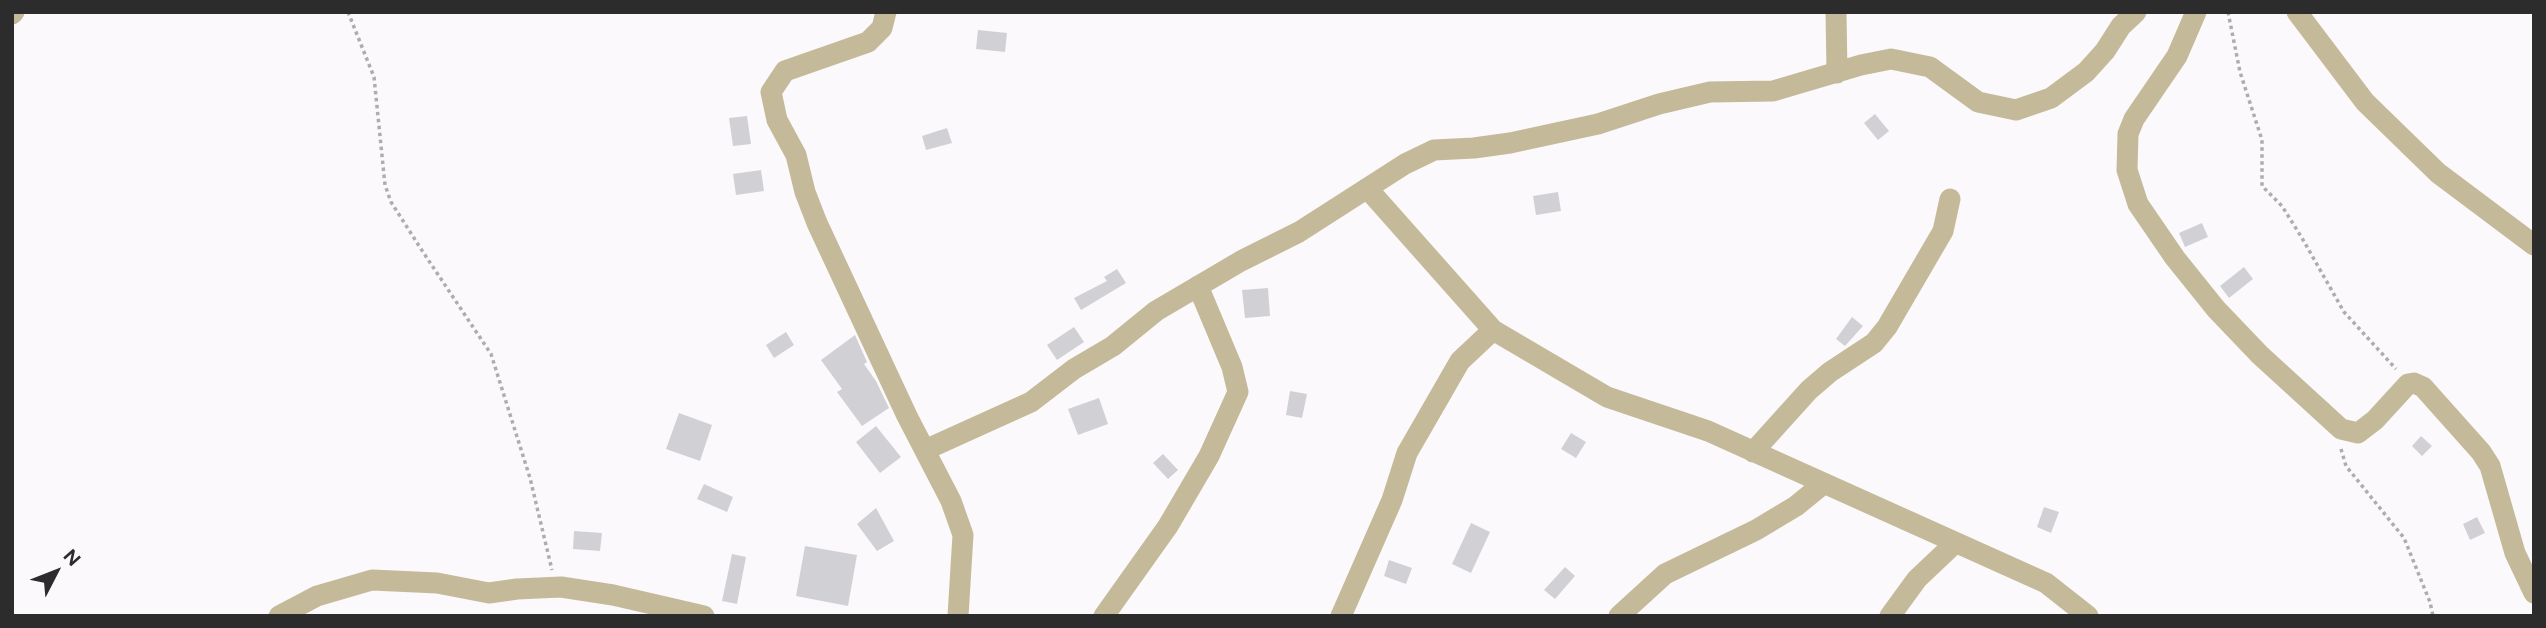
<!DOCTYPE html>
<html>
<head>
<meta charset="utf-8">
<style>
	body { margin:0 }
	#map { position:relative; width:2546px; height:628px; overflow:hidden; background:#fbf9fc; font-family:Figtree,sans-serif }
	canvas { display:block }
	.frame { position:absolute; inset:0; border:14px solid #2d2c2d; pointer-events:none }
	.north { position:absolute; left:21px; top:537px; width:70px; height:70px; -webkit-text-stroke:5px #fbf9fc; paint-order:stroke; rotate:48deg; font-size:19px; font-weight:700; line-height:28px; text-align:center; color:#2d2c2d }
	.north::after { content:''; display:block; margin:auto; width:24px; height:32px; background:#2d2c2d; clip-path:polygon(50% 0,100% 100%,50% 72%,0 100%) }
</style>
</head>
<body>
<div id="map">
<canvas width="2546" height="628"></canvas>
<div class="frame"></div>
<div class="north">N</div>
</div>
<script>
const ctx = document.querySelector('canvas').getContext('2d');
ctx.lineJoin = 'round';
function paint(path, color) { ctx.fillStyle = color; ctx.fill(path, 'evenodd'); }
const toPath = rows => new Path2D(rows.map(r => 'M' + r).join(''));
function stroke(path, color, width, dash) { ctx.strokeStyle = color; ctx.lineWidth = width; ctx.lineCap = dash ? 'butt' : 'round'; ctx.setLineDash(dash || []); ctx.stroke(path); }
const building = toPath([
	[978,30,1007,33,1005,52,976,49],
	[1875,114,1889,131,1878,140,1864,123],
	[747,116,751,144,733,146,729,118],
	[947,128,952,143,926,150,922,136],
	[761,170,764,191,736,195,733,174],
	[1558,192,1561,211,1536,215,1533,196],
	[2202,223,2208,237,2185,247,2179,233],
	[2244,267,2253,279,2229,298,2220,286],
	[1117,269,1126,283,1081,310,1074,298,1107,281,1104,277],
	[1268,288,1270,316,1245,318,1242,290],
	[1852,317,1863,326,1845,346,1836,339],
	[1074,327,1084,342,1057,360,1047,345],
	[786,332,794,345,774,358,766,345],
	[855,335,867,362,864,364,876,381,889,408,862,426,837,392,842,389,821,360],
	[1290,391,1307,394,1302,418,1286,415],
	[1099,398,1108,424,1078,435,1068,409],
	[679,413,712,425,700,461,666,449],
	[876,426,901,457,880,473,856,442],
	[1571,433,1586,442,1576,458,1561,449],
	[2421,436,2432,446,2422,456,2412,446],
	[1163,454,1178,470,1168,479,1153,463],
	[704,484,733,497,727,512,697,499],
	[2044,507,2059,512,2051,533,2037,527],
	[876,508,894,541,877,551,857,524],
	[2477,517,2485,533,2470,540,2463,524],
	[1471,523,1490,532,1471,573,1452,564],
	[574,531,602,533,600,551,573,549],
	[805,546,857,555,848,606,796,596],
	[732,554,746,557,737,604,722,601],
	[1389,560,1412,568,1406,584,1384,576],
	[1565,567,1575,576,1555,599,1544,590]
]);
const path = toPath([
	[348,12,374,77,385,185,391,202,421,249,491,354,530,478,552,570],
	[2228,12,2240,72,2262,140,2262,186,2282,206,2302,238,2344,312,2396,369],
	[2341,449,2346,466,2404,538,2430,602,2433,616]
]);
const minor = toPath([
	[886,12,882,28,868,42,785,71,771,92,777,120,796,155,805,192,817,223,907,416,951,501,963,535,958,616],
	[1836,12,1837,73],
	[2196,12,2177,56,2134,119,2128,134,2127,170,2138,204,2175,258,2216,309,2260,355,2341,429,2358,433,2375,420,2408,384,2414,383,2423,387,2481,452,2490,466,2515,553,2534,593],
	[2297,12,2365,102,2438,173,2534,245],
	[12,14,14,12],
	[1367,188,1493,330,1607,397,1708,431,2046,583,2088,616],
	[925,450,1031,402,1074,369,1113,346,1156,311,1241,261,1299,232,1405,164,1434,150,1474,148,1510,143,1598,124,1659,104,1710,92,1773,91,1861,65,1891,59,1930,67,1978,102,2016,110,2051,98,2086,72,2105,51,2121,26,2136,12],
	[1753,452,1809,390,1830,372,1874,343,1887,327,1943,231,1950,199],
	[279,616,317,596,372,580,437,583,489,593,517,589,561,587,613,595,704,616],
	[1104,616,1168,526,1209,456,1238,392,1232,367,1198,286],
	[1341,616,1392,500,1407,453,1460,361,1493,330],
	[1619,616,1665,574,1756,530,1796,506,1823,484],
	[1890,616,1917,579,1955,543]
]);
paint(building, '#d1d1d5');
stroke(path, '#aeacae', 3.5, [3.5, 3.5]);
stroke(minor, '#c4ba99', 21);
</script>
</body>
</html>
